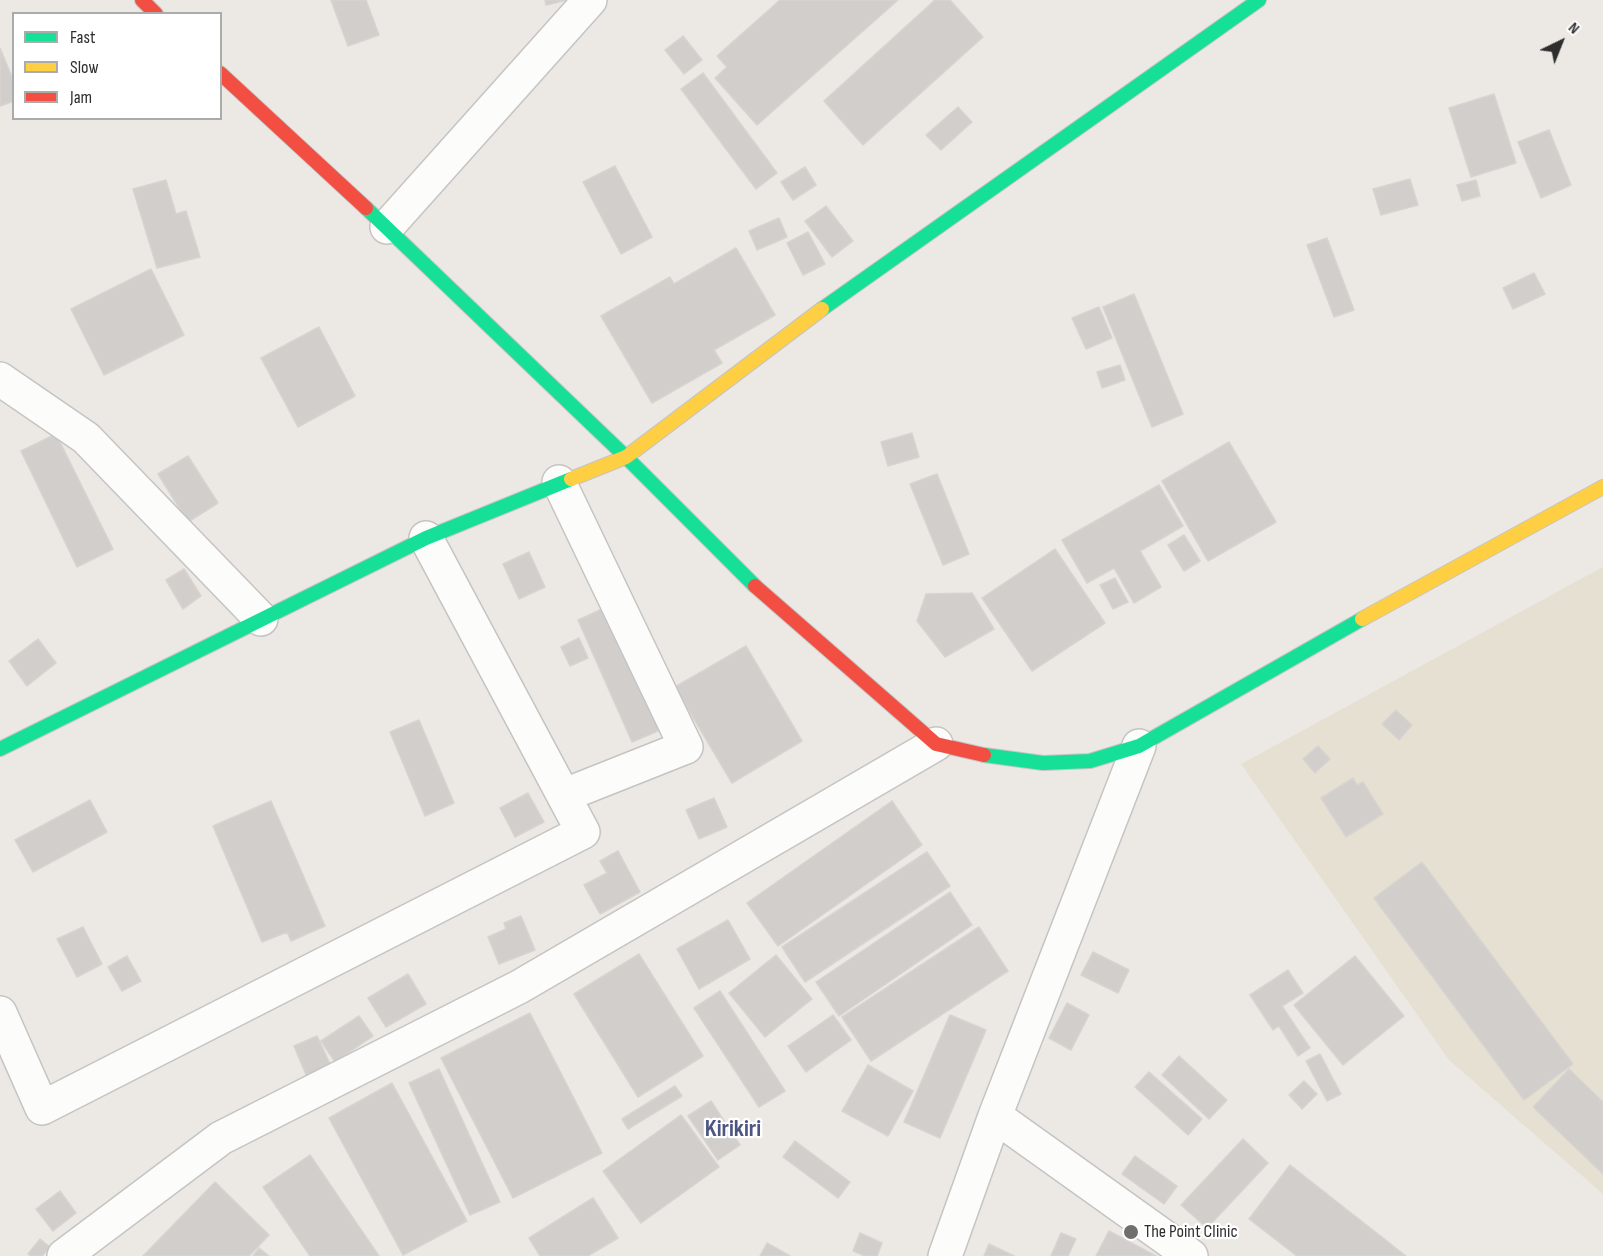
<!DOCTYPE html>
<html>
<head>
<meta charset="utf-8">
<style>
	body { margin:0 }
	#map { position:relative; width:1603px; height:1256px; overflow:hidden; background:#ece8e4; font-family:"Sofia Sans Condensed",sans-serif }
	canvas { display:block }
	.legend { position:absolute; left:12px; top:12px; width:210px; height:108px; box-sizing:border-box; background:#fff; border:2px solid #ababab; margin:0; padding:8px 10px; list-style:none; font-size:18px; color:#2e2e2e }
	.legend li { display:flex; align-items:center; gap:12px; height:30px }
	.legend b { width:30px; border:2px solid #ababab }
	.north { position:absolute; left:1531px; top:12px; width:60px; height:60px; -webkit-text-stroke:4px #fff; paint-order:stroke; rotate:43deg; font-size:16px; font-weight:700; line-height:24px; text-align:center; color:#2e2e2e }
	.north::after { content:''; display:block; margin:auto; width:21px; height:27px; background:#2e2e2e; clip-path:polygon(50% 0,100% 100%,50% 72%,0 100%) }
</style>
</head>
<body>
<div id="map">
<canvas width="1603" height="1256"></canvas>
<ul class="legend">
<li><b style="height:8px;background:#16e098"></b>Fast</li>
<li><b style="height:8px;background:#ffcf43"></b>Slow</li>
<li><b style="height:8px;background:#f24e42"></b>Jam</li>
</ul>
<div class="north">N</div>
</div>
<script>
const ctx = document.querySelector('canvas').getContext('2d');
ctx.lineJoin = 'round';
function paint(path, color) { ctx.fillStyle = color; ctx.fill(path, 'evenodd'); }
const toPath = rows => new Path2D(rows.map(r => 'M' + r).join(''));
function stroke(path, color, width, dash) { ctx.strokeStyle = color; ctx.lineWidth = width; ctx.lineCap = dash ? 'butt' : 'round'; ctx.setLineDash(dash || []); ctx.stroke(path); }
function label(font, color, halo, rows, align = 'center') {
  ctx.font = font + ' "Sofia Sans Condensed",sans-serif'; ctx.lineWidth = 4.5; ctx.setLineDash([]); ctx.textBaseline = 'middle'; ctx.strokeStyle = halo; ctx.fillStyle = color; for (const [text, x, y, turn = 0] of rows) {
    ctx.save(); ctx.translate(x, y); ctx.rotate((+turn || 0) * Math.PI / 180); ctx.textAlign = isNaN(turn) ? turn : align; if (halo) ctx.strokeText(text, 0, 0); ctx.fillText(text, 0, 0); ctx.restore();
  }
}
const education = toPath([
	[1603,567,1603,1194,1449,1060,1241,764]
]);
const building = toPath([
	[331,0,366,0,379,35,348,46,331,0],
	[545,0,567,0,546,5,545,0],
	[780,0,898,0,757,125,715,78,727,67,717,56,780,0],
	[935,0,950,0,983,37,863,145,824,101,935,0],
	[683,36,702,60,684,74,665,50,683,36],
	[0,48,14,82,14,101,0,106,0,48],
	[703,73,777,173,756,189,681,89,703,73],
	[1494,94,1516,163,1471,177,1449,108,1494,94],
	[958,107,972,122,941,150,926,135,958,107],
	[1549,130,1571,185,1541,198,1518,142,1549,130],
	[615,166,652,237,621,254,583,182,615,166],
	[805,167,816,185,793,200,781,182,805,167],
	[1410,179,1418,205,1381,215,1373,189,1410,179],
	[166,180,176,214,186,211,200,257,157,268,133,189,166,180],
	[1476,180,1480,196,1462,201,1457,185,1476,180],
	[826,206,853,241,832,257,805,221,826,206],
	[779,218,787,237,757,250,749,231,779,218],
	[808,232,825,264,803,275,787,243,808,232],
	[1327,238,1354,310,1334,317,1307,245,1327,238],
	[736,248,775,315,714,350,722,363,652,403,601,316,670,277,674,284,736,248],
	[151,269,184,335,104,375,71,309,151,269],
	[1534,273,1545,294,1513,309,1503,288,1534,273],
	[1134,294,1183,414,1152,427,1103,307,1134,294],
	[1099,307,1112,338,1086,349,1072,318,1099,307],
	[319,327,355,396,298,427,261,358,319,327],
	[1120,365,1125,380,1102,388,1097,372,1120,365],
	[912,433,919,457,888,466,881,442,912,433],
	[56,434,113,549,77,567,21,451,56,434],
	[1229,442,1276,522,1208,561,1162,481,1229,442],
	[188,456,218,503,188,522,158,474,188,456],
	[937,474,969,554,943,565,910,484,937,474],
	[1159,485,1183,526,1140,551,1161,587,1134,603,1114,568,1087,583,1062,540,1159,485],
	[1184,535,1200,561,1184,571,1168,545,1184,535],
	[1055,549,1105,623,1032,671,982,598,1055,549],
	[529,552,545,587,519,599,503,564,529,552],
	[184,569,201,596,183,609,166,580,184,569],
	[1115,578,1128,602,1113,609,1100,585,1115,578],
	[972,593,994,629,945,657,917,621,926,594,972,593],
	[611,605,665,728,632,742,578,620,611,605],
	[579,638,588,658,570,666,561,647,579,638],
	[38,639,56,663,27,686,9,661,38,639],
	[746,646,802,741,732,783,675,687,746,646],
	[1396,710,1412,725,1399,740,1382,724,1396,710],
	[419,720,454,803,425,816,390,732,419,720],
	[1318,746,1330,759,1315,773,1303,759,1318,746],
	[1353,778,1357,785,1363,782,1383,814,1346,837,1321,798,1353,778],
	[528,793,544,822,515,837,500,808,528,793],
	[714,798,727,827,699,839,686,810,714,798],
	[90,800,107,832,33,872,15,840,90,800],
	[271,801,325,926,291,941,287,932,262,942,213,826,271,801],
	[892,801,922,845,778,946,747,903,892,801],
	[618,851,640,892,600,914,584,885,607,873,600,861,618,851],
	[927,852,950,886,805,982,782,947,927,852],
	[1422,862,1573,1064,1524,1100,1374,898,1422,862],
	[950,892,972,925,839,1016,816,982,950,892],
	[521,916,535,950,499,964,488,937,506,929,504,923,521,916],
	[728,920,750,959,699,989,677,949,728,920],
	[83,927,102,964,77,977,57,939,83,927],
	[979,927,1008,971,871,1061,842,1017,979,927],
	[1093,952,1129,970,1118,993,1081,975,1093,952],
	[639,954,703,1056,638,1097,574,994,639,954],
	[776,955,812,999,765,1037,729,993,776,955],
	[127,956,141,981,122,991,108,967,127,956],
	[1355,956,1404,1016,1343,1065,1294,1005,1355,956],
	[1288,970,1303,993,1282,1006,1310,1048,1298,1056,1279,1026,1273,1030,1250,995,1288,970],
	[408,974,426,1004,386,1027,368,998,408,974],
	[720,991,785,1091,759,1107,694,1008,720,991],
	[1067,1003,1089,1015,1071,1050,1049,1038,1067,1003],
	[530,1013,602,1153,513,1198,441,1058,530,1013],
	[833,1015,851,1040,806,1072,788,1046,833,1015],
	[950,1015,986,1030,940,1138,904,1122,950,1015],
	[359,1016,373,1036,335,1062,321,1041,359,1016],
	[317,1036,331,1066,307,1077,294,1046,317,1036],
	[1320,1054,1341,1094,1327,1101,1306,1061,1320,1054],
	[1179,1056,1227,1100,1209,1119,1162,1075,1179,1056],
	[868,1065,913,1091,888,1136,842,1111,868,1065],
	[439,1069,500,1202,470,1215,409,1083,439,1069],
	[1569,1069,1603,1102,1603,1174,1533,1107,1569,1069],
	[1149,1072,1202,1119,1188,1135,1135,1087,1149,1072],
	[1304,1081,1317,1094,1302,1109,1289,1095,1304,1081],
	[392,1083,467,1221,403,1255,329,1118,392,1083],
	[675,1086,682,1096,628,1129,622,1119,675,1086],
	[711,1101,740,1145,718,1160,688,1116,711,1101],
	[681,1115,719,1167,641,1223,603,1171,681,1115],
	[1243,1139,1268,1163,1207,1228,1181,1205,1243,1139],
	[795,1141,850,1182,838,1198,783,1157,795,1141],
	[310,1155,379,1256,310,1256,263,1187,310,1155],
	[1135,1156,1177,1186,1164,1204,1122,1174,1135,1156],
	[1290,1165,1406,1256,1297,1256,1249,1219,1290,1165],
	[215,1182,269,1235,249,1256,143,1256,215,1182],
	[60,1191,76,1213,53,1231,36,1209,60,1191],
	[593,1198,618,1238,588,1256,540,1256,529,1238,593,1198],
	[1109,1231,1156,1256,1096,1256,1109,1231],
	[860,1233,882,1243,877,1256,865,1256,853,1251,860,1233],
	[1061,1233,1076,1239,1068,1256,1051,1256,1061,1233],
	[40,1239,50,1247,42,1256,31,1256,28,1254,40,1239],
	[767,1243,790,1256,760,1256,767,1243],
	[989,1244,1014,1256,984,1256,989,1244],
	[259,1248,269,1256,253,1256,259,1248]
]);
const street = toPath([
	[387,227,590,0],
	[0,379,86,438,261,619],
	[559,482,686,747,565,795],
	[0,1013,42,1108,583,832,426,538],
	[995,1116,1191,1256],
	[64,1256,221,1138,519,987,936,744],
	[945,1256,995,1116,1139,746]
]);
const fast = toPath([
	[366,208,626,457,755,586],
	[822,309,1259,0],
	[0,749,426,538,571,479],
	[984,755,1043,763,1090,761,1139,746,1362,619]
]);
const slow = toPath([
	[571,479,626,457,822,309],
	[1362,619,1603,487]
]);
const jam = toPath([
	[142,0,156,14],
	[220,73,366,208],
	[755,586,936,744,984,755]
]);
const markers = [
	[1131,1232,8,"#706f6e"]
];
const poiNames = [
	["The Point Clinic",1144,1232]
];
const districtNames = [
	["Kirikiri",733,1130]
];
paint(education, '#e6e0d3');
paint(building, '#d1cecb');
stroke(building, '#d7d4d0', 1.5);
stroke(street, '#c5c4c5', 36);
stroke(fast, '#c5c4c5', 16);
stroke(slow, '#c5c4c5', 16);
stroke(jam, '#c5c4c5', 16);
stroke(street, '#fcfcfb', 33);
stroke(fast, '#16e098', 14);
stroke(slow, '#ffcf43', 14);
stroke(jam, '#f24e42', 14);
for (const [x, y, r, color] of markers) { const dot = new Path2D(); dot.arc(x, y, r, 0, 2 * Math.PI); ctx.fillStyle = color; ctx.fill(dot); stroke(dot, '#fff', 2); }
label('18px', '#2e2e2e', '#fff', poiNames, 'left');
label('bold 24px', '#4d5680', '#fff', districtNames);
</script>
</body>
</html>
